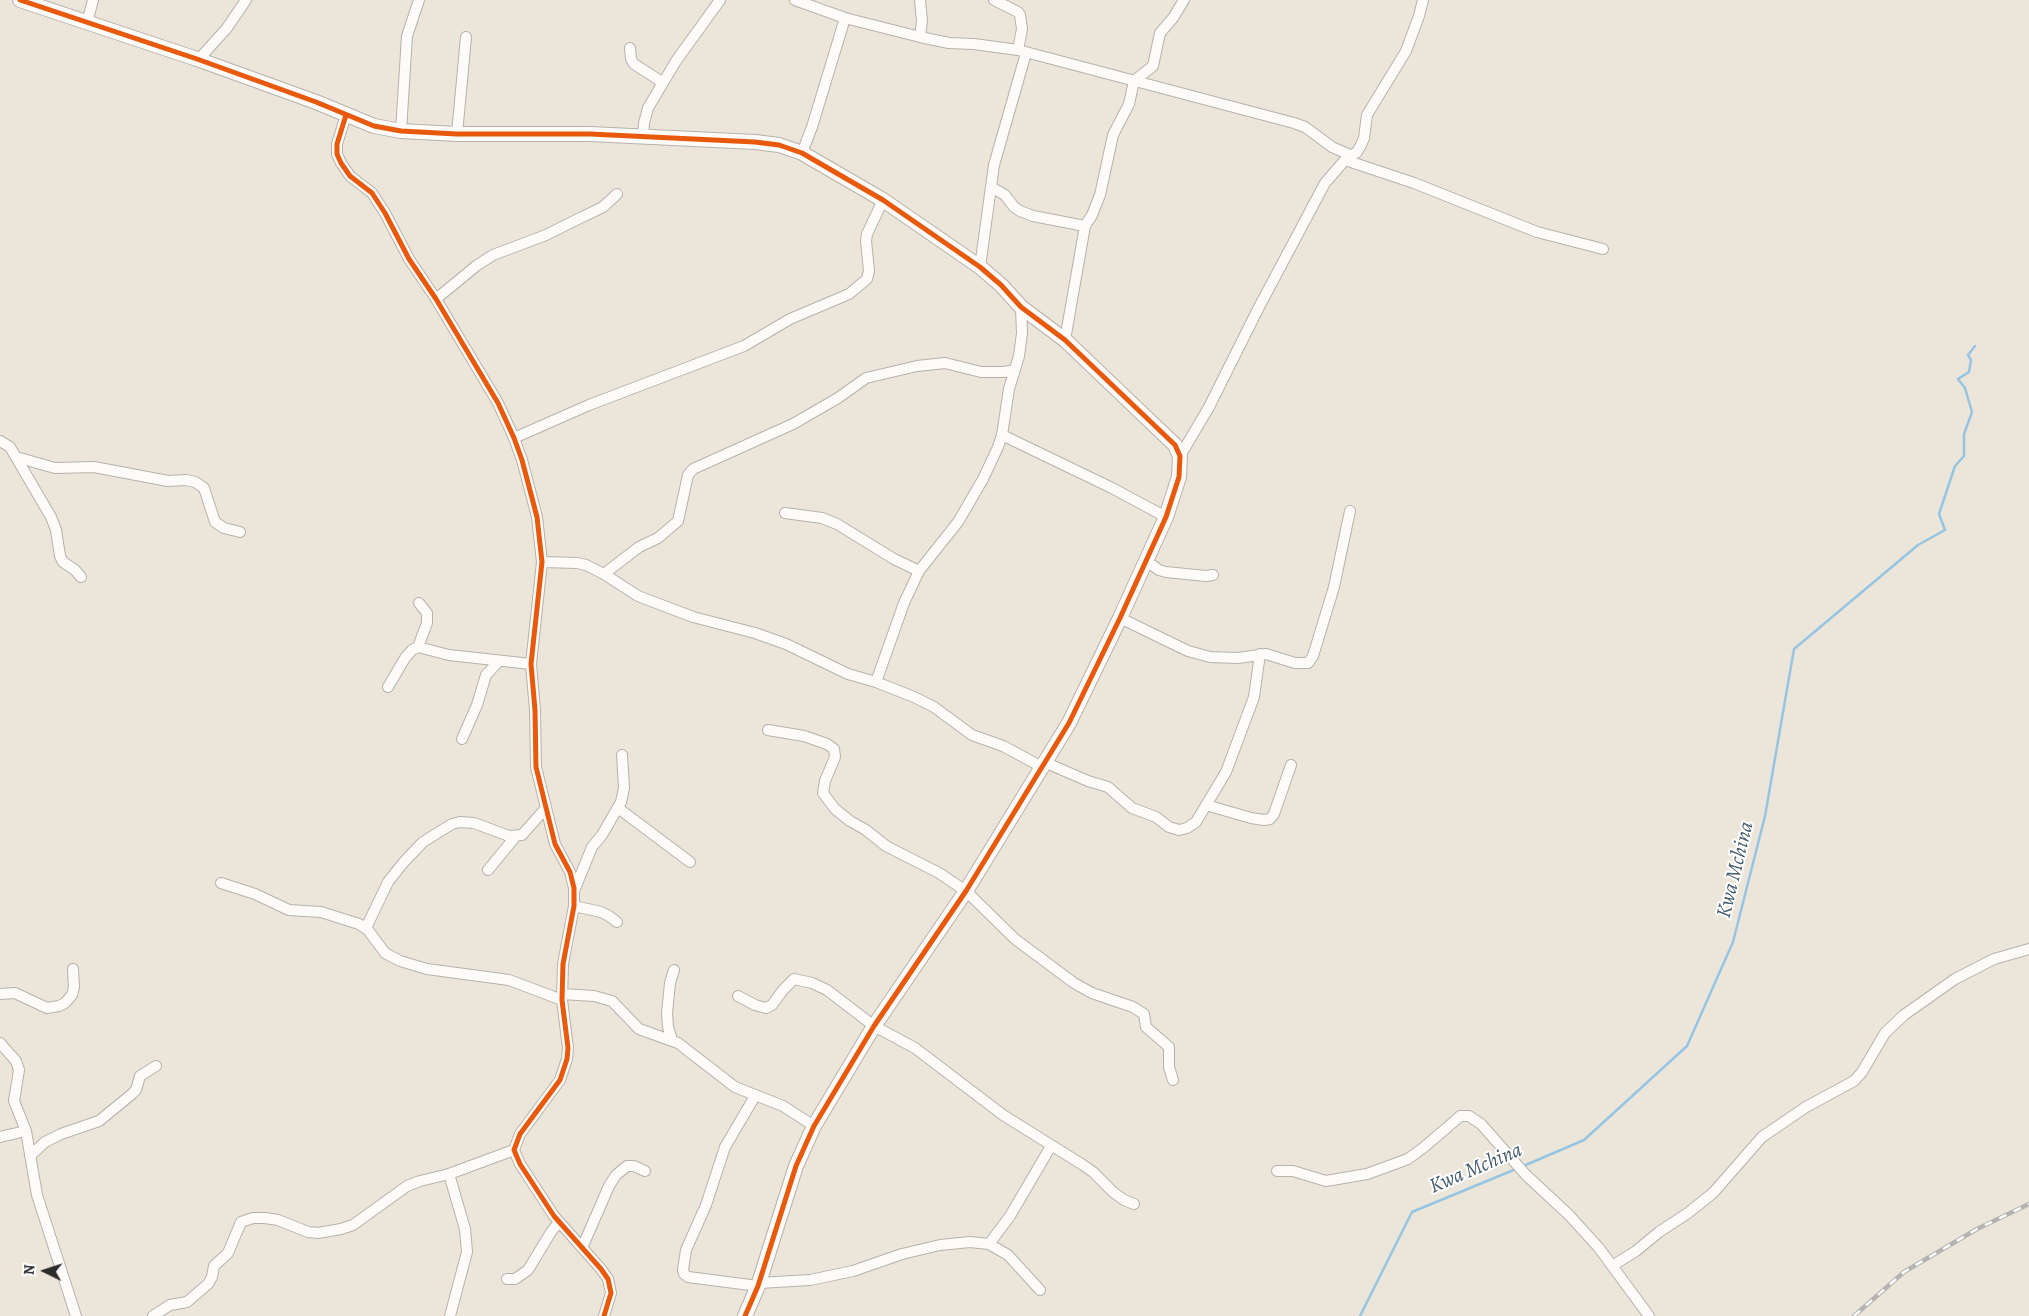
<!DOCTYPE html>
<html>
<head>
<meta charset="utf-8">
<style>
	body { margin:0 }
	#map { position:relative; width:2029px; height:1316px; overflow:hidden; background:#ece6da; font-family:Alegreya,serif }
	canvas { display:block }
	.north { position:absolute; left:20px; top:1246px; width:50px; height:50px; -webkit-text-stroke:4px #fff; paint-order:stroke; rotate:274deg; font-size:14px; font-weight:700; line-height:20px; text-align:center; color:#2b2b2b }
	.north::after { content:''; display:block; margin:auto; width:18px; height:22px; background:#2b2b2b; clip-path:polygon(50% 0,100% 100%,50% 72%,0 100%) }
</style>
</head>
<body>
<div id="map">
<canvas width="2029" height="1316"></canvas>
<div class="north">N</div>
</div>
<script>
const ctx = document.querySelector('canvas').getContext('2d');
ctx.lineJoin = 'round';
const toPath = rows => new Path2D(rows.map(r => 'M' + r).join(''));
function stroke(path, color, width, dash) { ctx.strokeStyle = color; ctx.lineWidth = width; ctx.lineCap = dash ? 'butt' : 'round'; ctx.setLineDash(dash || []); ctx.stroke(path); }
function label(font, color, halo, rows, align = 'center') {
  ctx.font = font + ' Alegreya,serif'; ctx.lineWidth = 4; ctx.setLineDash([]); ctx.textBaseline = 'middle'; ctx.strokeStyle = halo; ctx.fillStyle = color; for (const [text, x, y, turn = 0] of rows) {
    ctx.save(); ctx.translate(x, y); ctx.rotate((+turn || 0) * Math.PI / 180); ctx.textAlign = isNaN(turn) ? turn : align; if (halo) ctx.strokeText(text, 0, 0); ctx.fillText(text, 0, 0); ctx.restore();
  }
}
const stream = toPath([
	[1521,1167,1584,1140,1687,1046,1733,942,1765,816,1794,649,1918,545,1945,530,1939,514,1955,466,1964,456,1964,434,1972,412,1965,388,1958,379,1969,372,1971,360,1968,355,1975,346],
	[1360,1316,1412,1212,1516,1169]
]);
const street = toPath([
	[795,0,845,18,920,37,949,43,974,44,1018,50,1294,123,1305,127,1332,147,1350,155],
	[994,0,1018,12,1020,15,1022,29,1018,50],
	[87,23,93,0],
	[920,37,922,21,920,0],
	[630,48,631,59,634,64,659,80,661,85],
	[199,59,227,28,246,0],
	[346,115,337,144,337,154,341,163,350,176,372,193,385,213,409,259,436,299,498,403,514,438,522,460,537,517,542,562,531,664,535,710,536,767,555,844,570,872,574,888,574,906,563,964,562,1000,568,1048,567,1059,560,1080,520,1134,514,1150,520,1164,554,1216,601,1269,608,1279,611,1293,604,1316],
	[401,131,407,36,419,0],
	[457,134,466,37],
	[643,136,644,123,648,108,676,61,720,0],
	[802,153,812,127,845,18],
	[1345,160,1414,183,1537,232,1603,249],
	[991,187,1005,195,1014,207,1020,211,1033,216,1085,226],
	[980,267,994,165,1026,53],
	[436,299,476,266,493,255,546,235,574,221,603,207,617,194],
	[1065,340,1085,226,1092,215,1100,195,1113,135,1129,104,1134,81,1153,66,1160,33,1173,18,1184,0],
	[1002,435,1112,488,1166,517],
	[514,438,589,405,744,346,790,319,849,294,867,279,869,271,866,241,867,234,883,200],
	[0,441,10,447,51,517,56,530,60,556,63,562,75,570,81,577],
	[1180,456,1209,407,1258,309,1325,183,1345,160,1357,152,1361,145,1364,138,1367,115,1406,51,1419,16,1423,0],
	[16,457,55,468,94,467,168,481,186,480,195,482,204,488,215,522,224,528,240,532],
	[785,513,822,518,837,524,894,559,919,571],
	[1145,560,1159,570,1166,572,1206,576,1213,575],
	[542,562,577,563,586,565,604,574,638,596,693,617,755,633,786,644,848,674,876,682,914,697,934,707,972,735,1003,746,1042,767],
	[604,574,639,547,658,538,678,521,688,475,693,469,793,424,838,398,866,378,917,366,945,363,981,372,1004,372,1015,370],
	[1120,618,1188,651,1210,657,1238,658,1266,654,1295,663,1308,663,1313,656,1334,587,1350,511],
	[418,647,427,623,427,613,419,603],
	[876,682,904,603,919,571,958,522,983,479,998,447,1002,435,1009,389,1019,356,1022,333,1021,307],
	[388,687,405,658,412,650,418,647,449,655,531,664],
	[768,730,804,736,827,744,834,749,835,757,825,781,823,793,835,809,850,821,866,830,886,846,939,873,966,891,1015,939,1074,983,1092,993,1133,1007,1144,1014,1146,1027,1169,1047,1169,1067,1173,1080],
	[462,739,477,705,486,675,499,661],
	[1044,762,1088,781,1108,787,1132,808,1156,817,1169,827,1179,830,1187,828,1196,822,1226,772,1254,697,1260,654],
	[1206,805,1251,818,1264,820,1270,819,1274,814,1291,765],
	[618,808,690,862],
	[488,870,516,836],
	[221,883,255,894,289,910,321,912,359,924,368,930,385,953,400,961,427,969,509,980,562,1000],
	[574,891,592,847,602,835,621,802,624,788,622,755],
	[574,906,601,912,609,916,617,922],
	[366,928,388,882,403,863,423,842,452,824,460,822,474,823,509,836,522,835,545,809],
	[0,994,15,993,47,1008,59,1006,65,1003,72,995,74,987,73,969],
	[562,994,594,996,612,1001,639,1029,678,1043,735,1087,783,1106,814,1126],
	[738,996,755,1005,766,1008,772,1005,783,990,794,979,812,983,827,990,874,1026,915,1048,1003,1115,1083,1165,1093,1172,1113,1192,1124,1200,1134,1204],
	[672,1040,668,1027,667,1013,670,983,674,970],
	[0,1043,16,1061,19,1070,14,1101,26,1131,37,1195,76,1316],
	[755,1096,725,1147,706,1205,686,1250,683,1270,684,1274,688,1277,758,1286],
	[0,1137,26,1131],
	[30,1156,45,1142,61,1134,99,1121,132,1094,136,1090,140,1076,156,1066],
	[1277,1171,1293,1171,1326,1181,1367,1174,1408,1159,1423,1148,1457,1119,1460,1116,1469,1116,1481,1124,1526,1175,1569,1215,1599,1248,1649,1316],
	[449,1174,465,1229,467,1252,450,1316],
	[989,1244,1010,1216,1051,1146],
	[582,1248,609,1186,616,1175,627,1166,634,1166,645,1171],
	[1612,1266,1636,1251,1659,1232,1688,1213,1713,1193,1762,1137,1806,1107,1854,1081,1862,1072,1885,1033,1904,1015,1955,979,1994,959,2029,949],
	[507,1279,515,1279,528,1270,551,1232,559,1222],
	[759,1283,810,1280,853,1271,902,1254,940,1245,970,1242,989,1244,1008,1255,1040,1290],
	[153,1316,170,1305,187,1302,208,1284,212,1277,214,1266,228,1253,241,1222,253,1218,265,1218,278,1220,308,1232,318,1233,341,1229,353,1225,407,1186,420,1181,449,1174,514,1150]
]);
const secondary = toPath([
	[20,0,197,59,316,102,374,126,401,131,457,134,590,134,755,142,779,145,802,153,883,200,980,267,1001,285,1021,307,1065,340,1175,445,1180,456,1179,477,1166,517,1120,618,1069,723,966,891,874,1026,814,1126,796,1166,758,1286,745,1316]
]);
const rail = toPath([
	[1854,1316,1904,1272,1977,1229,2029,1204]
]);
const cycleway = toPath([
	[20,0,197,59,316,102,374,126,401,131,457,134,590,134,755,142,779,145,802,153,883,200,980,267,1001,285,1021,307,1065,340,1175,445,1180,456,1179,477,1166,517,1120,618,1069,723,966,891,874,1026,814,1126,796,1166,758,1286,745,1316],
	[346,115,337,144,337,154,341,163,350,176,372,193,385,213,409,259,436,299,498,403,514,438,522,460,537,517,542,562,531,664,535,710,536,767,555,844,570,872,574,888,574,906,563,964,562,1000,568,1048,567,1059,560,1080,520,1134,514,1150,520,1164,554,1216,601,1269,608,1279,611,1293,604,1316]
]);
const waterNames = [
	["Kwa Mchina",1736,870,-76],
	["Kwa Mchina",1476,1169,-23]
];
stroke(stream, '#96c5e4', 2.5);
stroke(street, '#b6b2ab', 12);
stroke(secondary, '#b6b2ab', 16);
stroke(street, '#fcfbf9', 10);
stroke(secondary, '#fcfbf9', 14);
stroke(rail, '#b4b3b1', 4.5);
stroke(rail, '#fff', 2.5, [8]);
stroke(cycleway, '#e8590c', 5);
label('italic 21px', '#445c6d', '#fff', waterNames);
</script>
</body>
</html>
